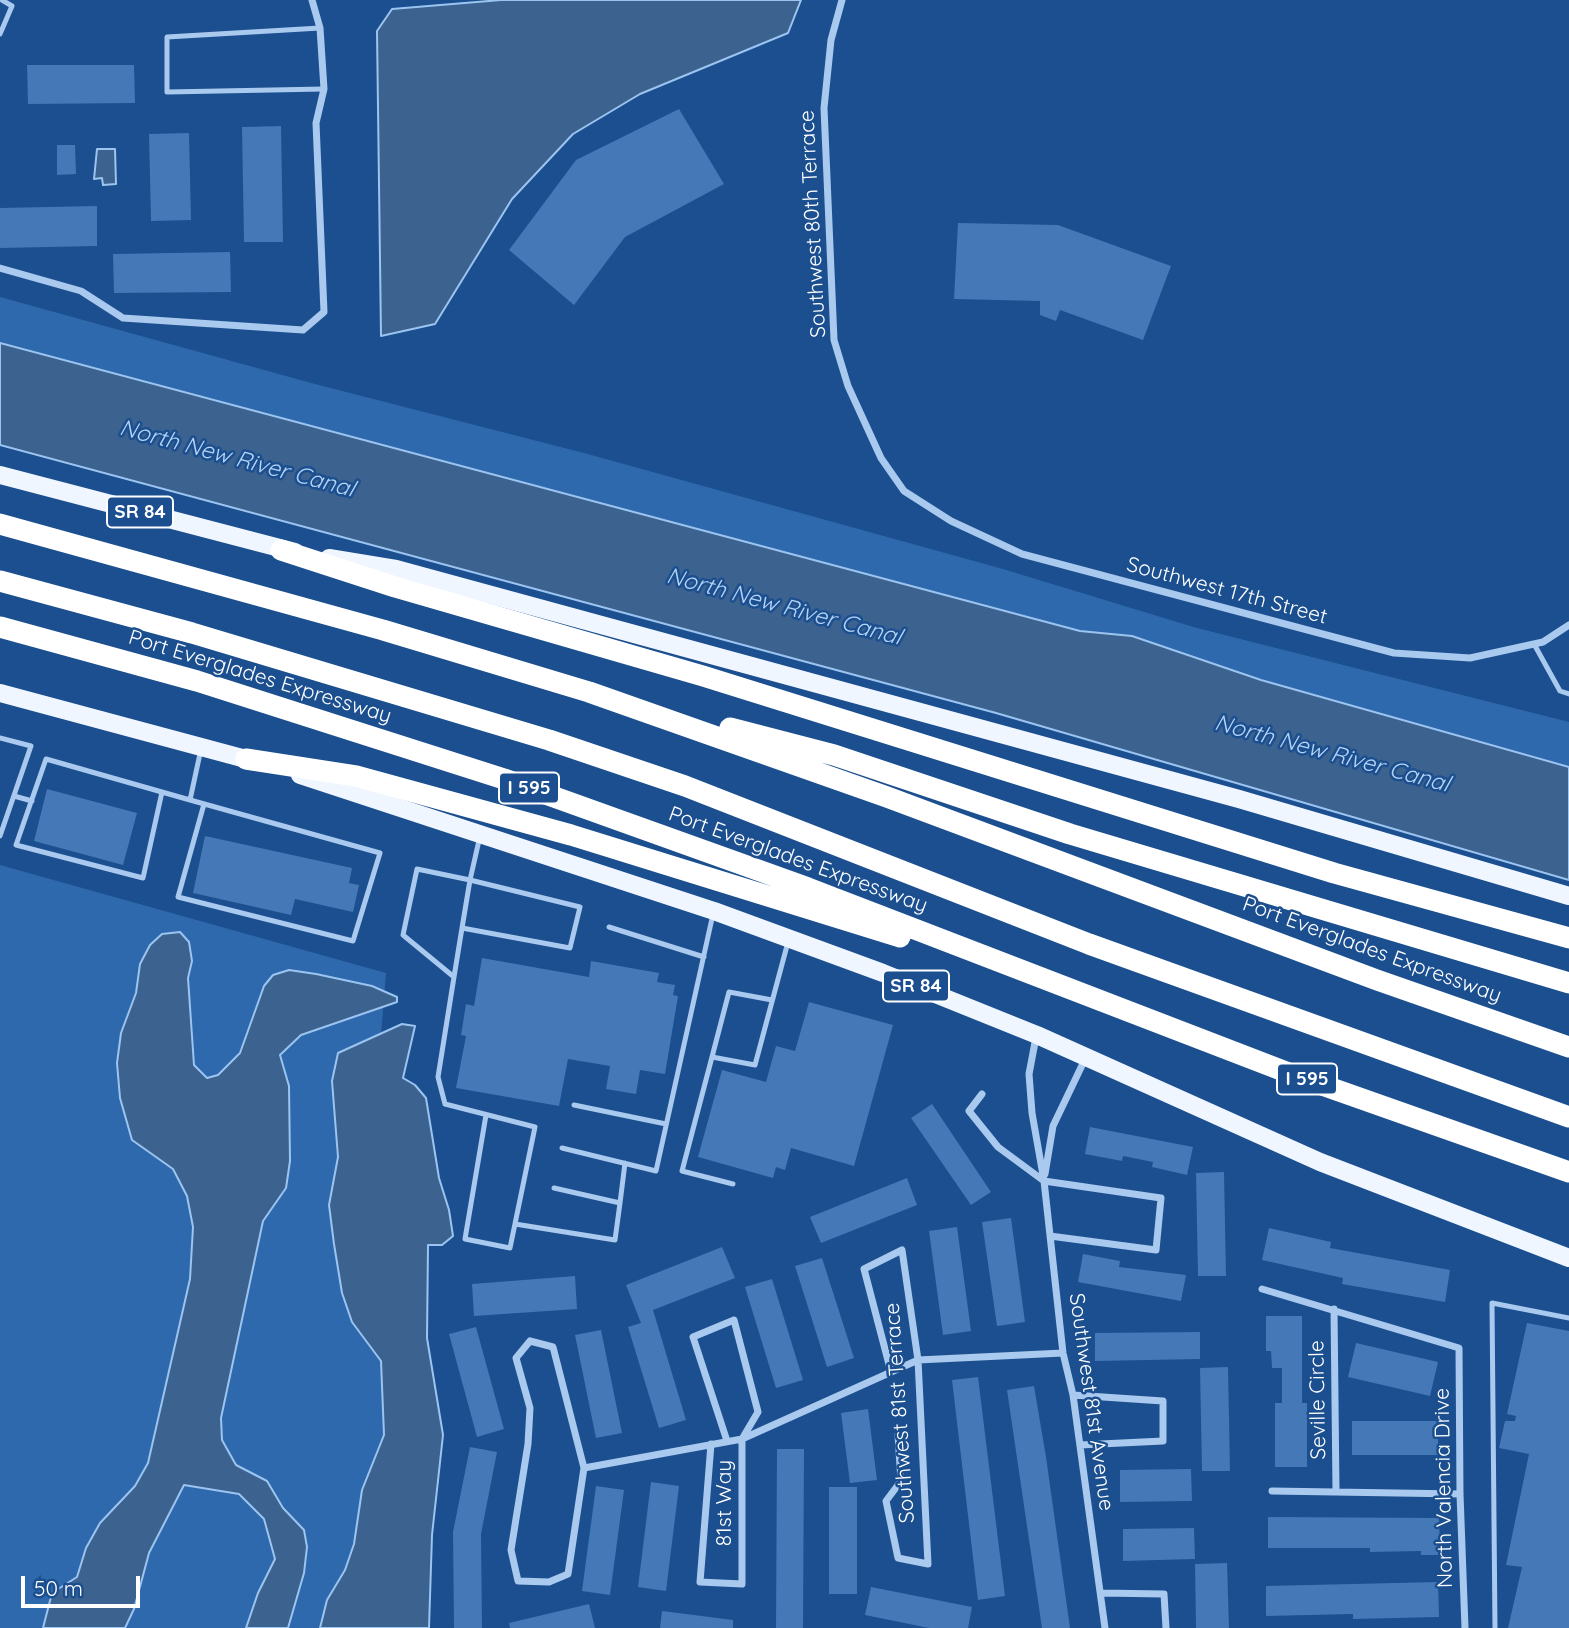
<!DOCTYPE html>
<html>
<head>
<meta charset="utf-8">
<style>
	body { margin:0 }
	#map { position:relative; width:1569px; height:1628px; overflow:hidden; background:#1b4f8f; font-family:Quicksand,sans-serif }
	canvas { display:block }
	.scale { position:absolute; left:21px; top:1576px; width:119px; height:32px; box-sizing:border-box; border:4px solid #fff; border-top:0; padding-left:9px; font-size:21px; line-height:24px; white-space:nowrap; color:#fff; -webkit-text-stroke:5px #1b4f8f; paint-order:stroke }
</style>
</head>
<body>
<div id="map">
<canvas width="1569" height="1628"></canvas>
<div class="scale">50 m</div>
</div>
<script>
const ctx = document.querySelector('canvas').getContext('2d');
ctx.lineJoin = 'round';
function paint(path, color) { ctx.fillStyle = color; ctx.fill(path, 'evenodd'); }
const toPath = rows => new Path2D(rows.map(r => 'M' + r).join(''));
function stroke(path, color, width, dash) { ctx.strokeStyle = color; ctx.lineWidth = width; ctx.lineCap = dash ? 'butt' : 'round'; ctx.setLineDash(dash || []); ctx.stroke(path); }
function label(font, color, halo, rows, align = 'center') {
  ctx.font = font + ' Quicksand,sans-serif'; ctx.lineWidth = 5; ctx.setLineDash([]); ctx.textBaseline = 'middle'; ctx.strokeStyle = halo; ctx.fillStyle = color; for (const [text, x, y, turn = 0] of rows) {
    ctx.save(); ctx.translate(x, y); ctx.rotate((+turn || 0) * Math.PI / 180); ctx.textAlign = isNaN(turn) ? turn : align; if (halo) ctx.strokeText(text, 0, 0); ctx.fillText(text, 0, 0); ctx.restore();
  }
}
const green = toPath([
	[0,297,315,384,584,453,1003,569,1197,628,1569,722,1569,767,1261,680,1132,636,1080,631,0,343],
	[0,865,386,973,378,1072,419,1628,0,1628]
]);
const water = toPath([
	[501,0,801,0,788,33,640,94,573,134,512,199,435,324,381,336,377,31,392,9,501,0],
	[97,149,115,149,116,184,103,185,102,178,94,179,97,149],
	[0,343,1080,631,1132,636,1261,680,1569,767,1569,880,996,713,0,445,0,343],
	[180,932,189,942,192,961,188,978,194,1065,207,1078,218,1075,240,1053,264,986,273,975,289,970,316,974,372,986,397,997,397,1002,301,1035,280,1055,289,1086,290,1161,286,1188,263,1221,221,1418,222,1440,236,1465,267,1481,283,1508,304,1530,307,1547,304,1573,288,1628,246,1628,258,1593,275,1559,264,1519,239,1494,184,1485,149,1553,134,1609,125,1628,43,1628,52,1593,77,1577,86,1548,100,1523,135,1486,148,1463,190,1279,193,1227,187,1196,173,1169,132,1140,120,1098,117,1063,121,1033,136,993,140,964,150,945,162,934,180,932],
	[402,1024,415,1026,403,1078,415,1085,426,1098,439,1178,449,1210,453,1236,442,1245,428,1245,427,1338,443,1435,432,1535,429,1628,320,1628,327,1600,345,1570,354,1544,362,1490,384,1435,381,1361,352,1322,342,1293,334,1244,329,1205,338,1157,332,1081,338,1053,402,1024]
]);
const building = toPath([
	[27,65,134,65,135,103,28,104],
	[679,109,724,184,625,237,574,305,509,250,576,160],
	[281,126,283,242,244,242,242,127],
	[189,133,191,220,151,221,149,134],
	[57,145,75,145,76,174,57,175],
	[97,206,97,246,0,248,0,208],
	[958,223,1058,225,1171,266,1143,340,1060,310,1056,321,1040,315,1040,301,954,299],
	[230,252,231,292,114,293,113,254],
	[47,789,137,813,123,865,34,841],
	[205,836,352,868,349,883,359,885,353,912,295,899,291,915,193,893],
	[482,958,589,977,591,961,659,973,657,982,675,985,673,995,678,996,665,1074,640,1070,636,1094,606,1089,610,1066,568,1059,559,1106,456,1088,466,1036,461,1035,466,1004,474,1006],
	[809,1002,893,1025,854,1166,791,1148,785,1170,776,1167,773,1178,698,1157,722,1070,766,1082,776,1046,795,1051],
	[932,1104,991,1192,971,1205,911,1118],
	[1090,1127,1193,1147,1187,1175,1152,1167,1153,1162,1123,1156,1122,1161,1085,1154],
	[1224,1172,1226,1276,1198,1276,1196,1173],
	[907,1178,917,1205,821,1243,810,1217],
	[1011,1218,1025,1322,997,1326,982,1222],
	[957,1227,971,1331,943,1335,929,1231],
	[1269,1228,1331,1242,1330,1248,1450,1270,1445,1302,1342,1284,1343,1278,1262,1260],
	[722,1247,735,1278,653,1310,686,1420,659,1428,628,1327,641,1323,626,1285],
	[1083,1254,1120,1261,1119,1267,1186,1275,1181,1301,1078,1282],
	[822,1258,854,1358,827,1367,795,1266],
	[575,1276,577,1309,474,1316,472,1284],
	[772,1279,803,1380,776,1388,745,1287],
	[1266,1316,1302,1316,1302,1403,1307,1403,1307,1467,1275,1467,1275,1403,1282,1403,1282,1368,1272,1368,1271,1351,1266,1351],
	[1527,1323,1569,1331,1569,1628,1508,1628,1522,1567,1506,1565,1529,1454,1499,1448,1505,1421,1515,1421,1516,1416,1507,1414],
	[476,1327,504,1429,477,1437,449,1334],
	[601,1330,622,1433,596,1438,575,1335],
	[1200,1332,1200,1359,1095,1361,1095,1333],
	[1356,1343,1438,1362,1430,1396,1348,1377],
	[1228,1367,1230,1471,1202,1471,1200,1368],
	[978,1377,1005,1596,978,1600,952,1380],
	[1034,1386,1046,1457,1070,1628,1042,1628,1007,1390],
	[868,1409,877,1480,850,1483,841,1413],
	[1352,1421,1438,1421,1438,1455,1352,1455],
	[470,1447,497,1452,481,1534,482,1628,454,1628,453,1532],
	[777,1449,804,1449,803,1628,776,1628],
	[1191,1469,1192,1501,1120,1502,1120,1470],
	[651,1482,679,1486,666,1591,638,1587],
	[596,1486,624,1490,610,1595,582,1591],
	[829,1487,857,1487,857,1594,829,1594],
	[1268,1517,1439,1518,1440,1555,1421,1555,1421,1551,1370,1552,1370,1548,1268,1548],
	[1194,1528,1195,1559,1123,1561,1123,1529],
	[1227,1563,1229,1628,1196,1628,1195,1564],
	[1438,1582,1439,1617,1353,1619,1353,1614,1266,1616,1266,1586],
	[871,1587,972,1607,968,1628,929,1628,865,1615],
	[589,1604,595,1628,510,1628,509,1623],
	[662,1611,733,1620,733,1628,660,1628]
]);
const lane = toPath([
	[320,28,167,37,167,92,324,89],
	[0,34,12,6,2,0],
	[1534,644,1560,691,1569,694],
	[0,738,31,746,0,836],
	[162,792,143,878,16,845,46,759,190,800,201,749],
	[14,796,32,801],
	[190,800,380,853,353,941,178,897,204,804],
	[480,836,470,880,417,869,403,935,454,977,438,1077,445,1104,535,1127,510,1248,465,1239,486,1115],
	[609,927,704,957],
	[454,977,462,928,470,880,580,907,570,948,462,928],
	[772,1000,729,992,712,1057,755,1065,788,942],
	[712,1057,682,1171,733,1184],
	[574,1105,666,1124],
	[562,1148,656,1171,713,914],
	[620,1203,625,1163],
	[515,1224,615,1240,620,1203,554,1188],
	[1495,1628,1492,1303,1569,1318]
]);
const street = toPath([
	[842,0,831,40,824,108,834,340,848,386,881,458,904,491,951,521,1022,554,1394,653,1470,658,1543,642,1569,625],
	[0,268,81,291,123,318,303,330,324,312,316,123,324,89,320,28,312,0],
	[1036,1037,1029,1074,1032,1113,1044,1181,1063,1353,1073,1395,1105,1628],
	[982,1094,969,1111,998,1147,1044,1181,1161,1198,1156,1250,1050,1236],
	[1045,1174,1053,1126,1086,1057],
	[1262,1289,1459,1348,1460,1494,1465,1628],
	[1334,1309,1336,1491],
	[530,1341,553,1347,584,1468,568,1574,549,1582,518,1581,511,1550,528,1444,530,1408,516,1358,530,1341],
	[891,1372,864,1269,902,1250,918,1360,928,1564,898,1558,886,1501,901,1481,898,1435],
	[1073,1395,1163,1401,1163,1441,1080,1445],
	[711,1444,700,1582,742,1584,742,1439,758,1412,734,1320,693,1337,727,1441],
	[584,1468,742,1439,918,1360,1063,1353],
	[1272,1491,1460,1494],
	[1101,1593,1164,1594,1166,1628]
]);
const primary = toPath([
	[0,475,295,552],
	[329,558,396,569,1239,799,1569,896],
	[0,693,257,762],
	[300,775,714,911,883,973,1037,1035,1320,1162,1569,1258]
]);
const highway = toPath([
	[0,524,383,630,589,692,887,797,1377,980,1569,1047],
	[281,550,395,587,703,676,1334,873,1569,938],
	[0,581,192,633,549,740,685,786,1089,944,1569,1117],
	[0,627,197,681,504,779,808,888,1294,1075,1569,1172],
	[730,728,834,755,1070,834,1569,983],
	[246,759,356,776,571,835,900,937]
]);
const shields = [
	[140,512,66],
	[529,788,60],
	[916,986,66],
	[1307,1079,60]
];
const shieldNames = [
	["SR 84",140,512],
	["I 595",529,788],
	["SR 84",916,986],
	["I 595",1307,1079]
];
const streetNames = [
	["Southwest 80th Terrace",813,224,-93],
	["Southwest 17th Street",1227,591,15],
	["Port Everglades Expressway",260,677,17],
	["Port Everglades Expressway",798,860,20],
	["Port Everglades Expressway",1372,950,20],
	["Seville Circle",1318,1400,-91],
	["Southwest 81st Avenue",1091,1402,82],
	["Southwest 81st Terrace",900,1413,-94],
	["North Valencia Drive",1444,1488,-91],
	["81st Way",725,1503,-90]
];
const waterNames = [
	["North New River Canal",237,459,15],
	["North New River Canal",784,607,15],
	["North New River Canal",1332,754,15]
];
paint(green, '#2e69ad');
paint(water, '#3c6290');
stroke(water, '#9cc4f0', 2);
paint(building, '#4478b7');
stroke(lane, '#a9c9ee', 5);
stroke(street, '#a9c9ee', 7);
stroke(primary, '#f0f6ff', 18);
stroke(highway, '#fff', 21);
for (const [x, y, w] of shields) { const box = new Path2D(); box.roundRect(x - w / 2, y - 15.5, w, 31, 5); ctx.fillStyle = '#1b4f8f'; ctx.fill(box); stroke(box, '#fff', 2); }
label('bold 19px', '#fff', null, shieldNames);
label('21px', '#fff', '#1b4f8f', streetNames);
label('italic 23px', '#b5d3f5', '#1b4f8f', waterNames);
</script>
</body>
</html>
